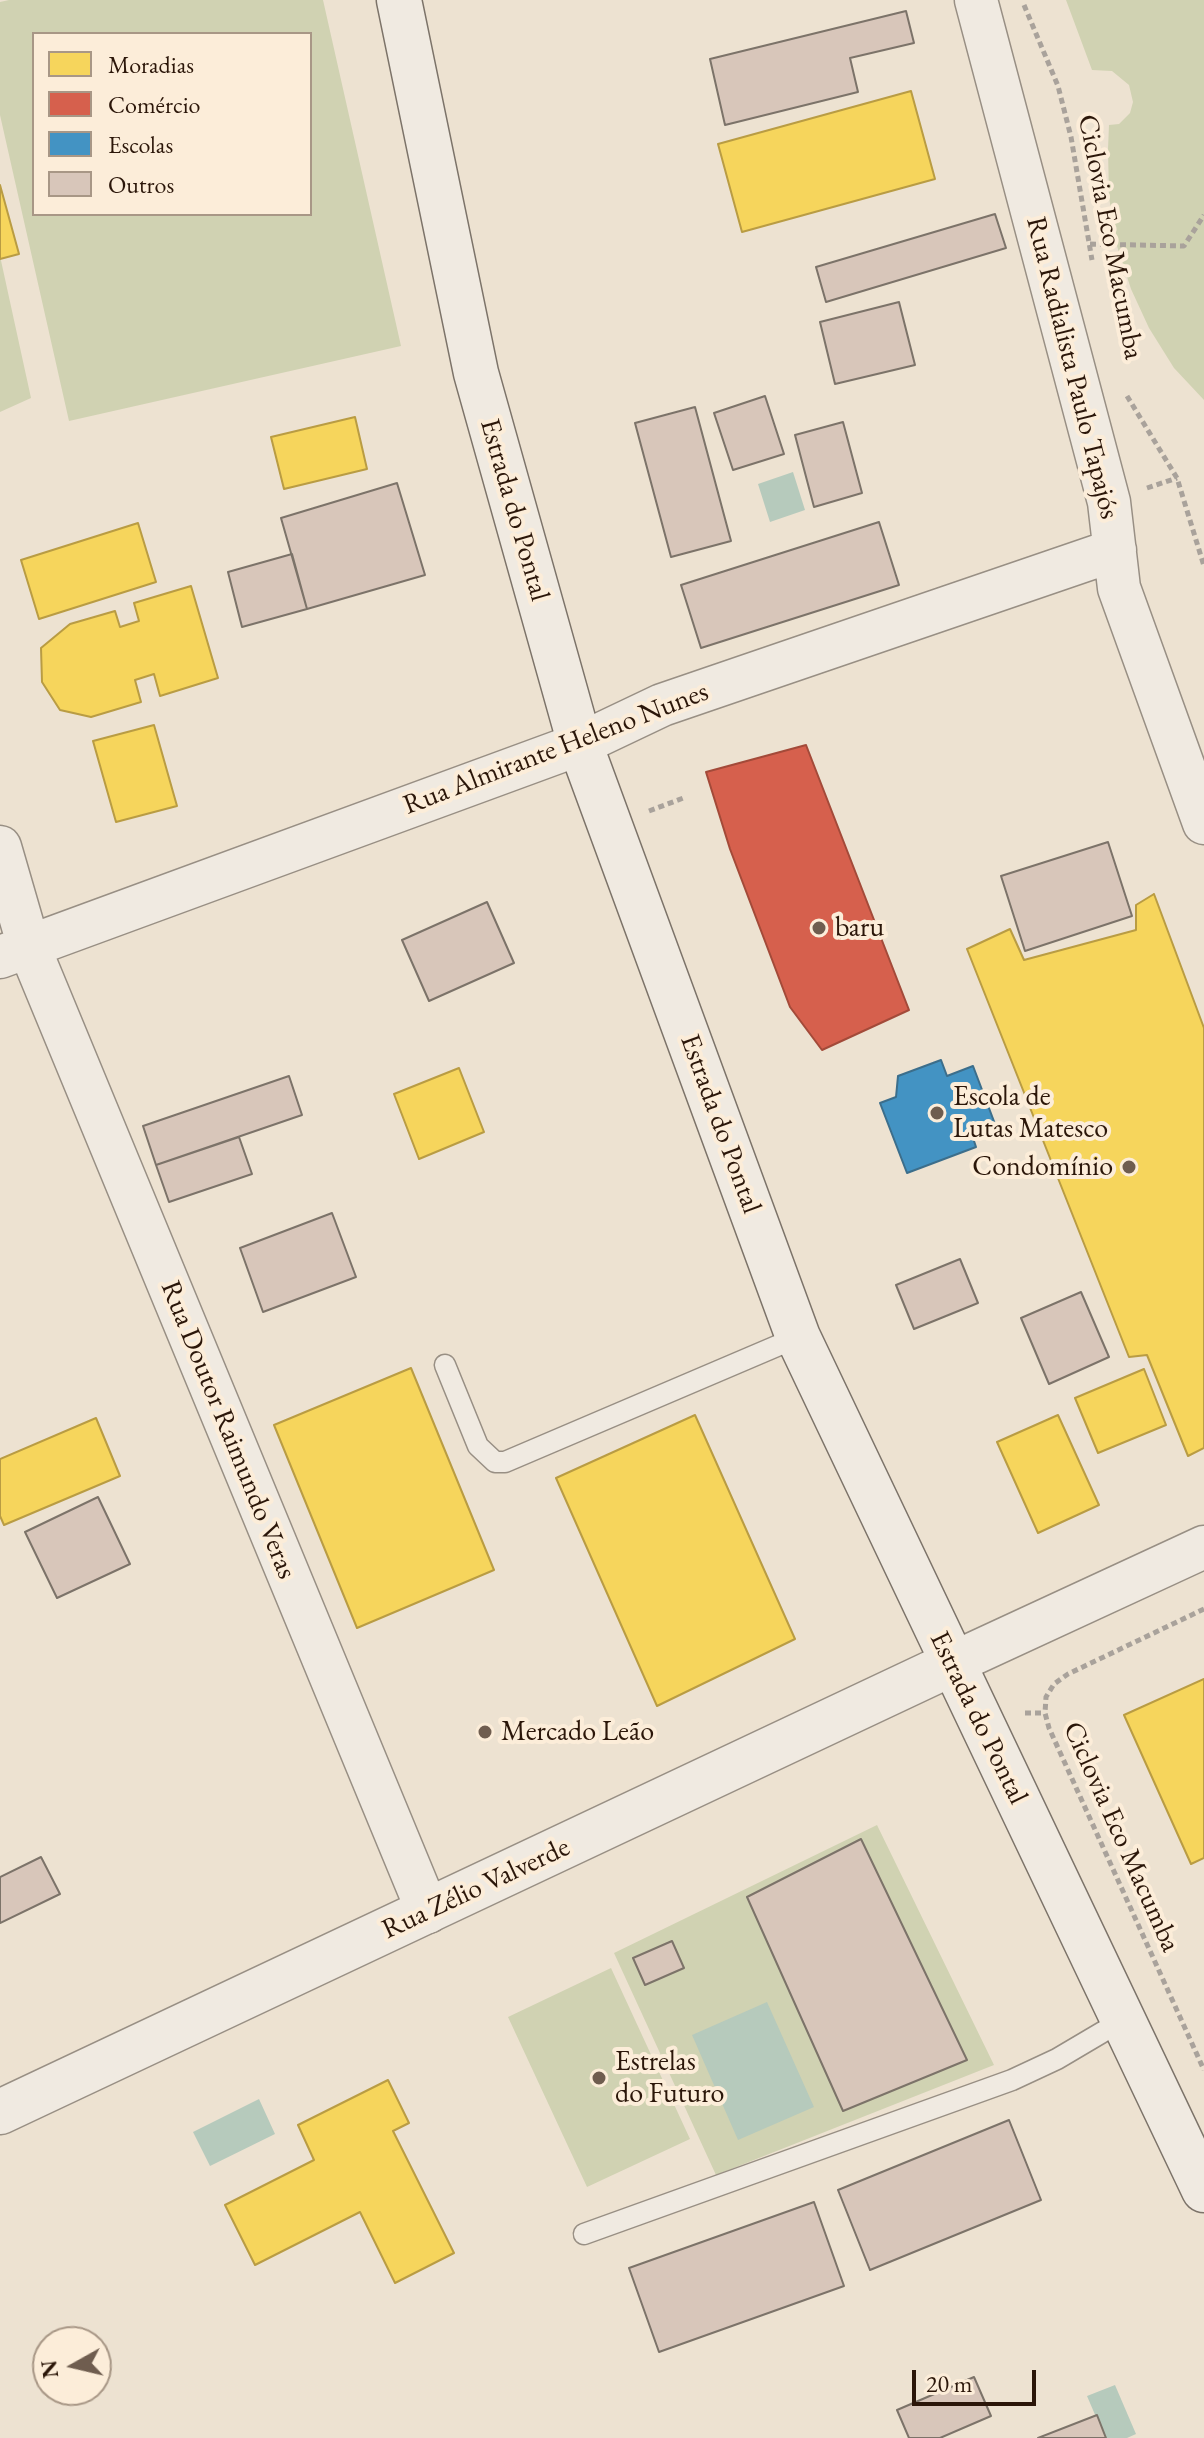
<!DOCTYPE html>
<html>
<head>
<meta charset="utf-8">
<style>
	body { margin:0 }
	#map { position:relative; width:1204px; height:2438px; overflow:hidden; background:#ede2d1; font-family:"EB Garamond",serif }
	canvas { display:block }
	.legend { position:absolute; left:32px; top:32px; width:280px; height:184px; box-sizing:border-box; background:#fcedd9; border:2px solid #a89786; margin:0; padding:10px 14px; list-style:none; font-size:24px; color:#2b1609 }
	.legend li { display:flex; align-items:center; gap:16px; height:40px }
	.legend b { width:40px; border:2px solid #a89786 }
	.north { position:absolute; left:32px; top:2326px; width:80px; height:80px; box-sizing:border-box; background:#fcedd9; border:2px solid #a89786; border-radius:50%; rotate:262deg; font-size:22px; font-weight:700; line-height:32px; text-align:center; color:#2b1609 }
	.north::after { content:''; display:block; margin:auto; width:28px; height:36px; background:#6f5d4f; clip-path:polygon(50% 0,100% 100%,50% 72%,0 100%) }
	.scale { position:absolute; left:912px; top:2370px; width:124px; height:36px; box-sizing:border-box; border:4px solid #2b1609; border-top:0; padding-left:10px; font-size:24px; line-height:28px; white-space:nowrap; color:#2b1609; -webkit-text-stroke:6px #fcedd9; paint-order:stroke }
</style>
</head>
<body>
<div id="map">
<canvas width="1204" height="2438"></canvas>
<ul class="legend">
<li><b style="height:22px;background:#f6d55c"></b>Moradias</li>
<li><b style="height:22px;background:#d6604d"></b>Comércio</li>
<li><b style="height:22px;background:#4393c3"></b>Escolas</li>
<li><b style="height:22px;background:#d8c6ba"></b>Outros</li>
</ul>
<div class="north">N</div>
<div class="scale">20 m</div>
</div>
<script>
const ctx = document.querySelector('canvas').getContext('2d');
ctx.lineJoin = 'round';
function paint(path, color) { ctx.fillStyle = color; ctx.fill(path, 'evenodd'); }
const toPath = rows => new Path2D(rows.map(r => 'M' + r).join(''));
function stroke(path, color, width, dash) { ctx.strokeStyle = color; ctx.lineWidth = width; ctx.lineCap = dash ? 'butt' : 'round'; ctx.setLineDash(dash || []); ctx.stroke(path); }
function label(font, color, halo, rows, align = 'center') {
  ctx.font = font + ' "EB Garamond",serif'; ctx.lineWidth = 8; ctx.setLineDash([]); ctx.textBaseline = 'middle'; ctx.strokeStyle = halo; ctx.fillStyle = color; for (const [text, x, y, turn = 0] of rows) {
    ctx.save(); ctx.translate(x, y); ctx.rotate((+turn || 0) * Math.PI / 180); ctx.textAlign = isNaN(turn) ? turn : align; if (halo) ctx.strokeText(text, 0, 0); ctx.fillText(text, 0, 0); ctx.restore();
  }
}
const green = toPath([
	[9,0,323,0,401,346,69,421,0,115,0,2],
	[34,34,310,34,310,214,34,214],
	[1066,0,1204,0,1204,400,1174,368,1149,328,1131,289,1117,246,1109,197,1108,149,1109,125,1119,124,1130,113,1133,102,1129,85,1112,71,1092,70],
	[0,256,31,398,0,412],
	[877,1825,994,2065,716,2175,614,1953],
	[611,1968,690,2139,587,2187,508,2017]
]);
const water = toPath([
	[793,472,805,510,770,522,758,484],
	[767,2002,814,2107,738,2140,692,2035],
	[259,2099,275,2134,210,2166,193,2132],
	[1115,2385,1136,2434,1127,2438,1105,2438,1087,2396]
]);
const homes = toPath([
	[911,91,935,179,742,232,718,144,911,91],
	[0,185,19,254,0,259,0,185],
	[355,417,367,469,284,489,271,437,355,417],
	[138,523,156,582,39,619,21,560,138,523],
	[191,586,218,678,160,696,154,674,135,680,141,702,91,717,60,710,42,682,41,648,70,624,115,611,120,627,139,621,134,603,191,586],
	[154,725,177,806,116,822,93,741,154,725],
	[1154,894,1204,1028,1204,1448,1188,1456,1147,1355,1129,1357,967,949,1010,929,1024,960,1136,930,1136,905,1154,894],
	[459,1068,484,1132,419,1159,394,1094,459,1068],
	[411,1368,494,1570,357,1628,274,1425,411,1368],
	[1144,1369,1166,1425,1098,1453,1075,1398,1144,1369],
	[695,1415,795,1639,657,1706,556,1478,695,1415],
	[1058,1415,1099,1505,1038,1533,997,1442,1058,1415],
	[96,1418,120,1476,4,1525,0,1516,0,1459,96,1418],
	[1204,1679,1204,1858,1191,1864,1124,1715,1204,1679],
	[388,2080,409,2123,393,2131,454,2253,395,2283,360,2212,255,2265,225,2205,314,2160,298,2125,388,2080]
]);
const shops = toPath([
	[806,745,909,1010,822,1050,790,1007,730,849,706,772,806,745]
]);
const schools = toPath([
	[941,1060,947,1076,973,1066,995,1124,971,1132,976,1147,907,1173,880,1103,896,1097,898,1076,941,1060]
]);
const building = toPath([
	[906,11,914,43,850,58,858,92,725,125,710,59,906,11],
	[995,214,1006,248,826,302,816,267,995,214],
	[899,302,915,365,835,384,820,322,899,302],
	[765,396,784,454,733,470,714,413,765,396],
	[695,407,731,541,671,557,635,423,695,407],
	[843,422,862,493,814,507,795,435,843,422],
	[397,483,425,575,307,609,281,518,397,483],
	[879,522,899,585,701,648,681,585,879,522],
	[292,554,307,609,242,627,228,572,292,554],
	[1108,842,1132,916,1025,951,1001,876,1108,842],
	[487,902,514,963,429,1001,402,940,487,902],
	[289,1076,302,1115,156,1165,143,1126,289,1076],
	[239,1137,252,1174,169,1202,156,1165,239,1137],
	[332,1213,356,1277,263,1312,240,1248,332,1213],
	[960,1259,978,1303,914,1329,896,1285,960,1259],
	[1081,1292,1109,1357,1049,1384,1021,1318,1081,1292],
	[98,1497,130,1564,57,1598,25,1532,98,1497],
	[861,1839,967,2060,843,2111,747,1897,861,1839],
	[41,1857,60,1894,0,1923,0,1877,41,1857],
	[672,1941,684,1968,645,1985,633,1958,672,1941],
	[1009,2120,1041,2200,870,2270,838,2190,1009,2120],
	[814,2202,844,2286,659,2352,629,2268,814,2202],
	[974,2377,991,2416,940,2438,909,2438,897,2410,974,2377],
	[1097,2415,1106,2438,1038,2438,1097,2415]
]);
const path = toPath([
	[1024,5,1058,86,1071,137,1092,260],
	[1090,244,1184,246,1204,215],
	[1127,396,1177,478,1204,566],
	[1147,488,1177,478],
	[649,811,686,797],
	[1204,1609,1068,1674,1054,1684,1046,1697,1045,1713,1049,1728,1204,2070],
	[1025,1713,1045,1713]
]);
const service = toPath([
	[445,1365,478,1446,495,1462,505,1462,798,1337],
	[584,2234,1012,2080,1057,2059,1123,2020]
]);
const minor = toPath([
	[976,0,1109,502,1119,588,1204,823],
	[0,847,29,947,428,1912],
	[0,957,580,744,662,705,1115,550],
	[951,1664,1204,1547]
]);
const tertiary = toPath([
	[0,2112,951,1664]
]);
const secondary = toPath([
	[399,0,476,373,580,744,798,1337,1204,2190]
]);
const markers = [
	[819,928,8,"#6f5d4f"],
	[937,1113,8,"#6f5d4f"],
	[1129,1167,8,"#6f5d4f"],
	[485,1732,8,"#6f5d4f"],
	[599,2078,8,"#6f5d4f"]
];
const streetNames = [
	["Ciclovia Eco Macumba",1110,237,79],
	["Rua Radialista Paulo Tapajós",1072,368,76],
	["Estrada do Pontal",514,510,74],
	["Rua Almirante Heleno Nunes",556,749,-21],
	["Estrada do Pontal",720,1124,70],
	["Rua Doutor Raimundo Veras",228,1430,68],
	["Estrada do Pontal",978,1718,64],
	["Ciclovia Eco Macumba",1121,1837,66],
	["Rua Zélio Valverde",476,1889,-25]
];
const poiNames = [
	["baru",835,928],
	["Escola de",953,1097],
	["Lutas Matesco",953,1129],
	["Condomínio",1113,1167,"right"],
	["Mercado Leão",501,1732],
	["Estrelas",615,2062],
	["do Futuro",615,2094]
];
paint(green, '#d0d2b2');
paint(water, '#b6cabc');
paint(homes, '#f6d55c');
stroke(homes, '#b99c43', 2);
paint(shops, '#d6604d');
stroke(shops, '#a34a39', 2);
paint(schools, '#4393c3');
stroke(schools, '#3c6e8b', 2);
paint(building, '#d8c6ba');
stroke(building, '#7c7369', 2);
stroke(service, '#988f84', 23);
stroke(minor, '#988f84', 45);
stroke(tertiary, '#988f84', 47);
stroke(secondary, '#7c7369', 47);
stroke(path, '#a9a29b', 5, [6, 4]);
stroke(service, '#f0eae1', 20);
stroke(minor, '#f0eae1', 42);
stroke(tertiary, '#f0eae1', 44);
stroke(secondary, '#f0eae1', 44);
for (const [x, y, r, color] of markers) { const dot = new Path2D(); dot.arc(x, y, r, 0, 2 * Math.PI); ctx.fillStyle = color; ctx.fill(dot); stroke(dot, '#fcedd9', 3); }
label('28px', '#2b1609', '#fcedd9', streetNames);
label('28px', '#2b1609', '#fcedd9', poiNames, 'left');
</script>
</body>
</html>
